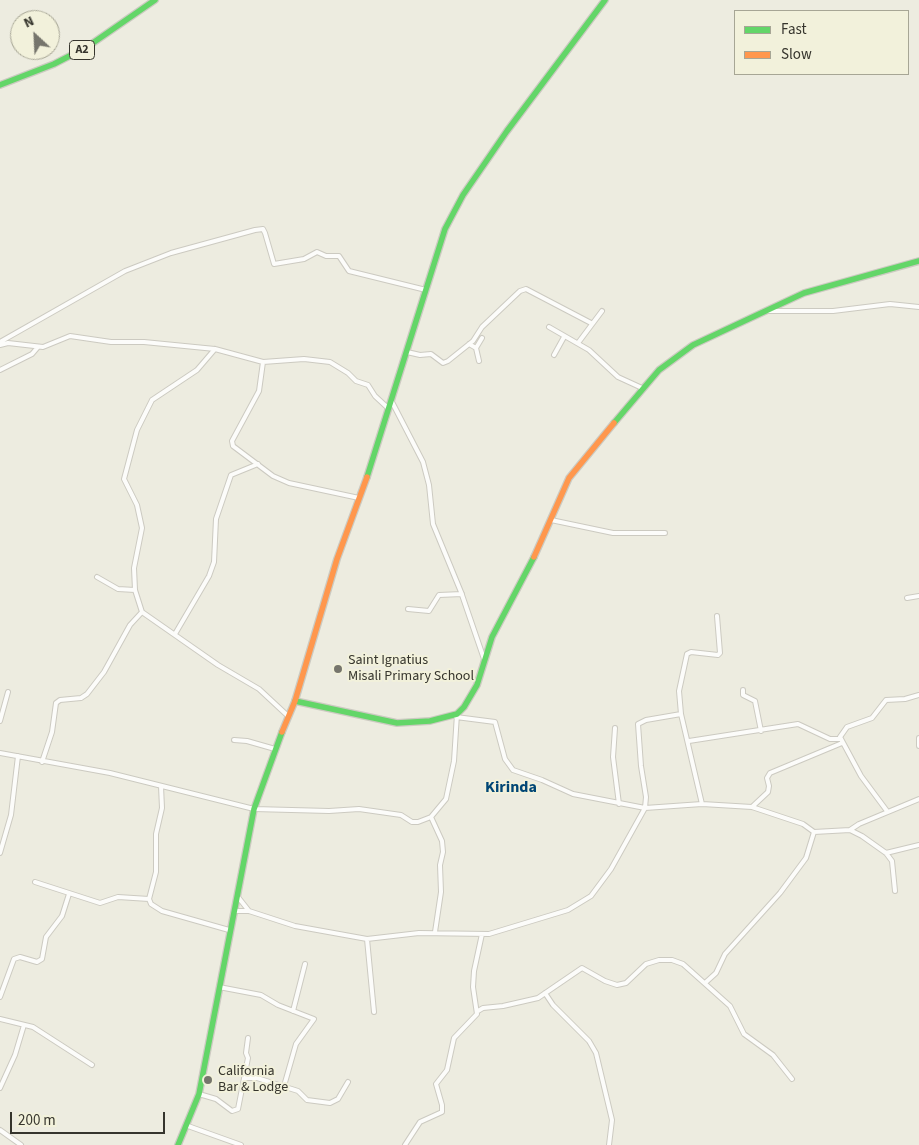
<!DOCTYPE html>
<html>
<head>
<meta charset="utf-8">
<style>
	body { margin:0 }
	#map { position:relative; width:919px; height:1145px; overflow:hidden; background:#edece0; font-family:"Source Sans 3",sans-serif }
	canvas { display:block }
	.legend { position:absolute; left:734px; top:10px; width:175px; height:65px; box-sizing:border-box; background:#f2f1db; border:1px solid #a7a695; margin:0; padding:6px 9px; list-style:none; font-size:15px; color:#36352d }
	.legend li { display:flex; align-items:center; gap:10px; height:25px }
	.legend b { width:25px; border:1px solid #a7a695 }
	.north { position:absolute; left:10px; top:10px; width:50px; height:50px; box-sizing:border-box; background:#f2f1db; border:1px solid #a7a695; border-radius:50%; rotate:335deg; font-size:14px; font-weight:700; line-height:20px; text-align:center; color:#36352d }
	.north::after { content:''; display:block; margin:auto; width:18px; height:22px; background:#76756c; clip-path:polygon(50% 0,100% 100%,50% 72%,0 100%) }
	.scale { position:absolute; left:10px; top:1112px; width:155px; height:22px; box-sizing:border-box; border:2px solid #36352d; border-top:0; padding-left:6px; font-size:15px; line-height:18px; white-space:nowrap; color:#36352d; -webkit-text-stroke:4px #f2f1db; paint-order:stroke }
</style>
</head>
<body>
<div id="map">
<canvas width="919" height="1145"></canvas>
<ul class="legend">
<li><b style="height:6px;background:#63d668"></b>Fast</li>
<li><b style="height:6px;background:#ff974d"></b>Slow</li>
</ul>
<div class="north">N</div>
<div class="scale">200 m</div>
</div>
<script>
const ctx = document.querySelector('canvas').getContext('2d');
ctx.lineJoin = 'round';
const toPath = rows => new Path2D(rows.map(r => 'M' + r).join(''));
function stroke(path, color, width, dash) { ctx.strokeStyle = color; ctx.lineWidth = width; ctx.lineCap = dash ? 'butt' : 'round'; ctx.setLineDash(dash || []); ctx.stroke(path); }
function label(font, color, halo, rows, align = 'center') {
  ctx.font = font + ' "Source Sans 3",sans-serif'; ctx.lineWidth = 4; ctx.setLineDash([]); ctx.textBaseline = 'middle'; ctx.strokeStyle = halo; ctx.fillStyle = color; for (const [text, x, y, turn = 0] of rows) {
    ctx.save(); ctx.translate(x, y); ctx.rotate((+turn || 0) * Math.PI / 180); ctx.textAlign = isNaN(turn) ? turn : align; if (halo) ctx.strokeText(text, 0, 0); ctx.fillText(text, 0, 0); ctx.restore();
  }
}
const street = toPath([
	[766,311,833,311,890,304,919,307],
	[549,327,589,350,618,377,642,388],
	[0,342,125,271,171,253,255,230,263,229,265,233,274,264,304,259,317,252,326,256,339,256,349,271,426,290],
	[578,343,602,311],
	[469,344,476,348,479,361],
	[0,345,8,343,43,347,70,336,111,342,144,342,215,349,263,362,304,359,330,362,348,373,356,381,368,385,375,396,389,409],
	[476,348,482,338],
	[215,349,197,370,152,400,137,430,124,479,137,505,142,528,134,568,135,590,142,612,218,665,259,689,288,716],
	[407,352,420,355,431,354,443,363,448,361,473,341,482,327,520,291,526,289,591,323],
	[554,355,564,337],
	[263,362,259,391,232,441,233,446,273,476,289,483,359,498],
	[0,370,32,354,38,347],
	[392,402,423,462,429,485,433,524,461,592,484,659],
	[551,520,613,533,665,533],
	[97,577,118,589,135,590],
	[907,598,919,596],
	[408,609,429,611,439,595,462,594],
	[175,634,209,576,214,562,216,519,231,475,258,464],
	[743,690,743,695,755,701,761,731],
	[456,717,495,722,505,759,513,770,542,780,573,794,645,808,646,797,641,766,638,724,646,720,681,714],
	[0,721,8,692],
	[615,728,613,757,619,804],
	[919,738,919,746],
	[234,740,247,741,275,749],
	[689,741,798,724,830,739,840,739],
	[0,753,110,773,254,809,329,811,359,809,401,815,412,822,418,822,431,817,446,799,454,761,457,714],
	[42,762,52,732,56,703,60,700,81,698,87,694,104,672,130,625,142,612],
	[161,786,162,808,156,834,156,872,149,899,151,904,162,911,229,930],
	[702,804,681,714,679,691,687,654,691,652,718,655,720,653,717,616],
	[752,807,768,792,769,786,767,778,770,773,842,743],
	[887,811,861,776,840,737,847,727,872,718,886,700,905,699,919,695],
	[431,817,442,841,443,852,440,865,441,892,435,932],
	[850,830,862,836,886,853,892,861,895,891],
	[0,853,11,815,18,756],
	[886,853,919,845],
	[35,882,100,903,118,897,149,899],
	[238,897,249,911],
	[234,911,249,911,295,926,367,939,419,933,489,934,568,910,591,896,611,869,645,808,702,804,752,807,803,824,814,832,850,830,859,824,919,799],
	[367,939,374,1012],
	[705,983,716,973,725,954,780,893,806,858,814,832],
	[219,987,261,995,278,1005,314,1019,296,1044,284,1086],
	[545,993,553,1005,589,1041,596,1053,612,1120,609,1145],
	[0,997,14,959,20,957,37,962,42,959,46,937,62,916,69,894],
	[293,1011,305,964],
	[478,1011,483,1008,503,1006,538,998,582,968,605,981,617,985,626,983,646,964,659,960,672,960,683,964,730,1006,744,1034,773,1055,792,1079],
	[0,1019,33,1027,92,1065],
	[245,1078,257,1078,298,1091,307,1100,330,1103,338,1099,348,1082],
	[0,1088,15,1055,24,1025],
	[199,1094,216,1099,232,1111,238,1109,248,1058,246,1053,248,1038],
	[188,1126,241,1145],
	[0,1130,21,1145],
	[405,1145,420,1122,442,1112,442,1105,436,1084,447,1070,454,1038,477,1014,473,987,474,971,482,934]
]);
const fast = toPath([
	[0,85,54,64,87,47,155,0],
	[614,423,659,370,693,345,804,293,919,261],
	[367,477,445,229,463,195,507,131,605,0],
	[295,701,397,723,430,721,457,714,464,707,477,685,492,637,534,557],
	[178,1145,199,1094,254,809,282,732]
]);
const slow = toPath([
	[534,557,569,478,614,423],
	[282,732,295,701,337,559,367,477]
]);
const markers = [
	[338,669,5,"#76756c"],
	[208,1080,5,"#76756c"]
];
const shields = [
	[82,50,25]
];
const shieldNames = [
	["A2",82,50]
];
const poiNames = [
	["Saint Ignatius",348,661],
	["Misali Primary School",348,677],
	["California",218,1072],
	["Bar & Lodge",218,1088]
];
const quarterNames = [
	["Kirinda",511,788]
];
stroke(street, '#cccac1', 6);
stroke(fast, '#cccac1', 8);
stroke(slow, '#cccac1', 8);
stroke(street, '#fcfcfa', 4);
stroke(fast, '#63d668', 5.5);
stroke(slow, '#ff974d', 5.5);
for (const [x, y, r, color] of markers) { const dot = new Path2D(); dot.arc(x, y, r, 0, 2 * Math.PI); ctx.fillStyle = color; ctx.fill(dot); stroke(dot, '#f2f1db', 2); }
for (const [x, y, w] of shields) { const box = new Path2D(); box.roundRect(x - w / 2, y - 9.5, w, 19, 4); ctx.fillStyle = '#f2f1db'; ctx.fill(box); stroke(box, '#36352d', 1); }
label('bold 12px', '#36352d', null, shieldNames);
label('14px', '#36352d', '#f2f1db', poiNames, 'left');
label('bold 16px', '#014675', '#f2f1db', quarterNames);
</script>
</body>
</html>
